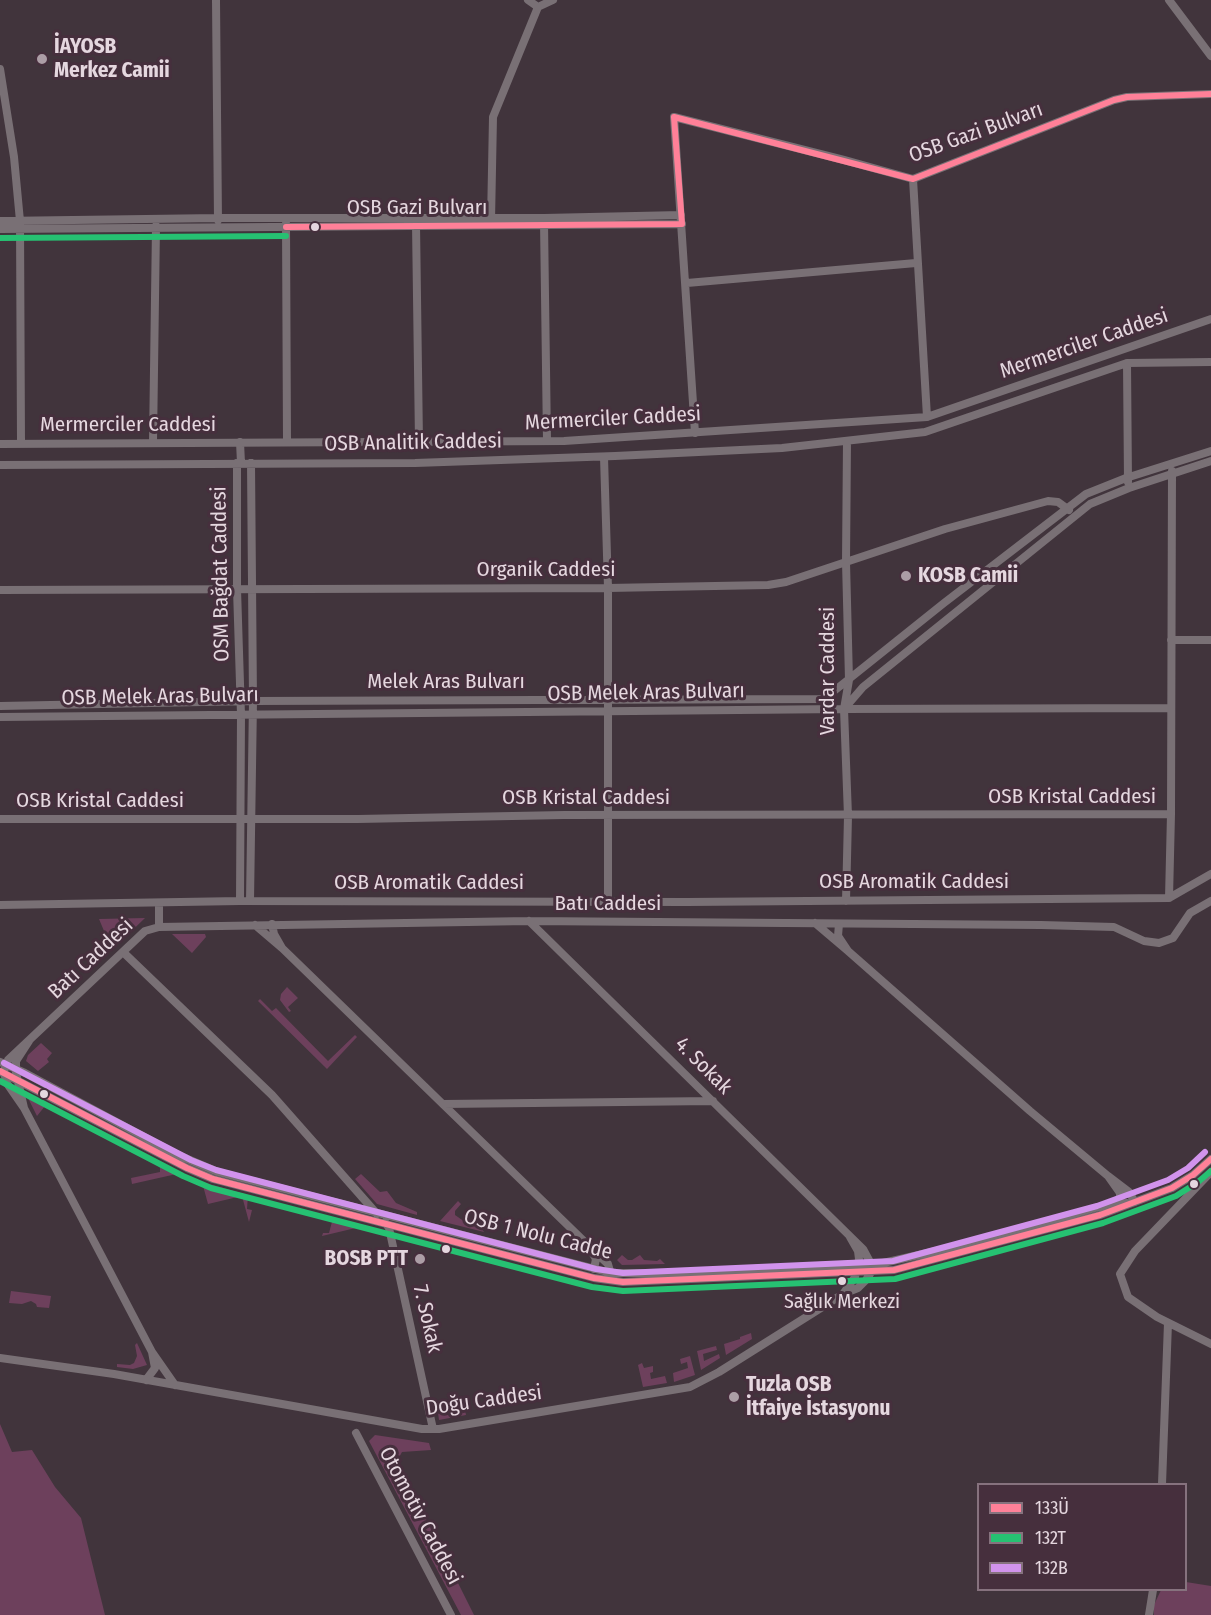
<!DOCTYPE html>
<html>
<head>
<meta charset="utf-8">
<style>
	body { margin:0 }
	#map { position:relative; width:1211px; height:1615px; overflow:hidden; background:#41343c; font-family:"Fira Sans Condensed",sans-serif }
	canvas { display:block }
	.legend { position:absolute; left:977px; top:1483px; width:210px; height:108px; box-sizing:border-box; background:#462f3d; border:2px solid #86727e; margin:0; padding:8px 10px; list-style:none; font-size:18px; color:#e5d7df }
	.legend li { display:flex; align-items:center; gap:12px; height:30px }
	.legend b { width:30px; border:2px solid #86727e }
</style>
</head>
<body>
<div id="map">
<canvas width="1211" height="1615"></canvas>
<ul class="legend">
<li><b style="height:8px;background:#ff8098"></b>133Ü</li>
<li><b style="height:8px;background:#26c172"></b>132T</li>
<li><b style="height:8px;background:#d193ec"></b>132B</li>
</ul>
</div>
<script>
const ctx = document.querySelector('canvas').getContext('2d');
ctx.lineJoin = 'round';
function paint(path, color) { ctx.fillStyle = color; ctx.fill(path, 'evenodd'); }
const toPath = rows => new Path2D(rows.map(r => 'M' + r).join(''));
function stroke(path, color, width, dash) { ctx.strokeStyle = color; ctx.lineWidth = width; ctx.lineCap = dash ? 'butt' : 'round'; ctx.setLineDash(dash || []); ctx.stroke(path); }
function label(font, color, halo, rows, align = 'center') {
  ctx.font = font + ' "Fira Sans Condensed",sans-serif'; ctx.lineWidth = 6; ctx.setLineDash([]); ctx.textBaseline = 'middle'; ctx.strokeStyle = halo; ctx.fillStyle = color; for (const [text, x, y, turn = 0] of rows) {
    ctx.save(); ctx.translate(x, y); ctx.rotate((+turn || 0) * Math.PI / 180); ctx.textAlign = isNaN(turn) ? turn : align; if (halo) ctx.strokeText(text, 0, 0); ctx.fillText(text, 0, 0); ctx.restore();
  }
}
const green = toPath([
	[145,918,112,950,99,919],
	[172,934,205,934,206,937,192,953],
	[287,987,298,998,288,1007,291,1011,289,1012,280,1000,281,994],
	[260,999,272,1011,276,1008,328,1061,355,1035,357,1037,327,1069,258,1001],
	[41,1043,52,1053,47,1059,49,1062,38,1071,26,1061,28,1055],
	[32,1095,46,1102,45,1106,37,1116,28,1098],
	[158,1162,181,1173,132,1184,131,1178,160,1172,160,1168],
	[361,1174,380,1192,387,1191,396,1203,417,1212,417,1215,377,1204,355,1179],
	[202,1182,248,1195,247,1209,252,1210,249,1222,242,1196,208,1204],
	[458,1201,461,1204,455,1211,455,1215,468,1224,482,1229,484,1232,440,1221],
	[333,1218,364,1226,322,1236,323,1233,329,1233],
	[622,1255,628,1260,632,1260,640,1255,644,1260,657,1261,660,1259,665,1264,622,1265,617,1260],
	[11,1291,51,1296,49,1308,37,1307,36,1304,31,1301,22,1304,9,1303],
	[751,1333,752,1339,726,1355,724,1344,740,1339,740,1337],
	[137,1343,147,1365,133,1369,117,1367,117,1364,130,1365,134,1363,137,1356,135,1345],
	[716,1346,717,1350,703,1354,704,1361,719,1354,720,1358,701,1370,697,1351],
	[690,1356,695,1375,674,1382,673,1373,688,1368,687,1362,681,1364,680,1359],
	[642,1363,644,1368,653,1366,653,1372,650,1373,651,1379,665,1376,667,1383,643,1387,638,1365],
	[464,1405,466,1415,439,1420,438,1413,445,1412,446,1415,462,1412,461,1406],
	[0,1424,12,1452,32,1450,55,1487,81,1518,105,1615,0,1615],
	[375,1435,429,1443,431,1450,402,1452,397,1461,474,1615,461,1615,369,1441],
	[1186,1582,1211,1586,1211,1615,1154,1615,1154,1605,1161,1590,1186,1590]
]);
const minor = toPath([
	[216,0,218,220],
	[528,0,538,7],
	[1169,0,1211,56],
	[0,69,14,157,20,221,21,443],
	[913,179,927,417],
	[0,221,218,218,544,218,681,215],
	[491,221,493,117,538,7,553,0],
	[544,222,547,441],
	[286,224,287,442],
	[416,224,419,442],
	[0,229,682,224],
	[687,283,916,263],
	[1127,363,1128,482],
	[695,433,674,117,844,160,913,179,1114,100,1127,97,1211,94],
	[153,442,156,226],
	[240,442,241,463],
	[0,444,564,441,927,417,1211,319],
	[604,457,608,588,608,902],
	[237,463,237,589,241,715,240,901],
	[0,465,415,463,615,456,782,448,925,432,1127,363,1211,362],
	[0,590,608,588,768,585,786,582,945,529,1048,501,1058,502,1069,510],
	[1171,640,1211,640],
	[0,706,253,701,824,699,944,603,1086,494,1126,478,1211,451],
	[844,709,1171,708],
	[0,717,844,709,863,687,1090,504,1129,488,1211,461],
	[0,819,358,819,564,815,1171,814],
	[1169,898,1171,814,1172,471],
	[250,901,253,701,251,463],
	[846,901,848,816,844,709,849,680,846,562,847,441],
	[0,905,240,901,687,902,1169,898,1211,874],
	[529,921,863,1249,870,1262,870,1274,866,1280,858,1288,843,1294,855,1277,859,1259,858,1251,850,1237],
	[815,923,848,951,838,936,839,924],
	[255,925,282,948,274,934,272,924],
	[159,927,159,903],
	[282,948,587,1244],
	[848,951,1030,1111,1108,1176],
	[123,952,272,1095,377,1214],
	[29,1041,16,1061,16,1073,24,1108,6,1082,4,1071,8,1060,145,931,159,927,529,921,1041,925,1114,927,1144,941,1159,943,1173,938,1190,913,1211,901],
	[0,1062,25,1073,178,1155,218,1172,611,1273,667,1273,883,1263,954,1247,1106,1205,1127,1203],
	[1,1072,187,1168,213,1179,594,1278,623,1282,894,1270,1100,1215,1172,1188,1193,1175,1211,1159],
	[443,1104,713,1101],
	[24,1108,152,1352],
	[1211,1172,1135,1251,1120,1274,1128,1297,1157,1317,1211,1344],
	[1116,1203,1120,1197,1120,1193,1108,1176,1129,1192,1135,1202],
	[385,1222,389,1228,433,1429],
	[594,1269,596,1259,587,1244,608,1264,610,1271,608,1277],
	[0,1358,114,1374,422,1429,439,1429,690,1387,719,1372,843,1294],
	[146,1380,155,1368,152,1352,175,1385],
	[356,1433,451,1615],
	[1162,1484,1168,1323],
	[1149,1615,1153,1590]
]);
const bus1 = toPath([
	[286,227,682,224,674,117,913,179,1114,100,1127,97,1211,94],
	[0,1071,187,1168,213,1179,594,1278,623,1282,894,1270,1100,1215,1172,1188,1193,1175,1211,1159]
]);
const bus2 = toPath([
	[0,238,286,236],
	[0,1081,183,1176,211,1188,592,1287,623,1291,895,1279,1103,1223,1176,1196,1198,1182,1211,1171]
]);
const bus3 = toPath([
	[4,1063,191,1160,216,1170,596,1269,623,1273,893,1261,1097,1206,1168,1180,1188,1168,1205,1152]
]);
const markers = [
	[42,59,6,"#ac9ea6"],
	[315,227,5,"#e5d7df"],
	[906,576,6,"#ac9ea6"],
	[44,1094,5,"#e5d7df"],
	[1194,1184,5,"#e5d7df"],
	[446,1249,5,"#e5d7df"],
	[420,1259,6,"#ac9ea6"],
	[842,1281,5,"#e5d7df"],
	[734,1397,6,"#ac9ea6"]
];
const busNames = [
	["Sağlık Merkezi",842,1302]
];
const poiNames = [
	["İAYOSB",54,47],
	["Merkez Camii",54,71],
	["KOSB Camii",918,576],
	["BOSB PTT",408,1259,"right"],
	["Tuzla OSB",746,1385],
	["İtfaiye İstasyonu",746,1409]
];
const streetNames = [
	["OSB Gazi Bulvarı",976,133,-20],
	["OSB Gazi Bulvarı",417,208],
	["Mermerciler Caddesi",1084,344,-19],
	["Mermerciler Caddesi",613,419,-3],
	["Mermerciler Caddesi",128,425],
	["OSB Analitik Caddesi",413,443,-1],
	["Organik Caddesi",546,570],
	["OSM Bağdat Caddesi",221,574,-91],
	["Vardar Caddesi",828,671,-90],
	["Melek Aras Bulvarı",446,682],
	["OSB Melek Aras Bulvarı",646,693,-1],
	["OSB Melek Aras Bulvarı",160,697,-1],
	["OSB Kristal Caddesi",1072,797],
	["OSB Kristal Caddesi",586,798],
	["OSB Kristal Caddesi",100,801],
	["OSB Aromatik Caddesi",914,882],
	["OSB Aromatik Caddesi",429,883],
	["Batı Caddesi",608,904],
	["Batı Caddesi",91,959,-43],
	["4. Sokak",703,1066,45],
	["OSB 1 Nolu Cadde",538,1235,14],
	["7. Sokak",427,1319,77],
	["Doğu Caddesi",484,1401,-8],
	["Otomotiv Caddesi",420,1516,62]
];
paint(green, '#6d405c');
stroke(minor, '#797075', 8);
stroke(bus1, '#ff8098', 6);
stroke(bus2, '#26c172', 6);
stroke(bus3, '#d193ec', 6);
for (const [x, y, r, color] of markers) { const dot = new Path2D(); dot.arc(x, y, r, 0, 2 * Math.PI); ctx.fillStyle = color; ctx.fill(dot); stroke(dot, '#462f3d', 2); }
label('20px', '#e5d7df', '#462f3d', busNames);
label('bold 21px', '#e5d7df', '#462f3d', poiNames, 'left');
label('21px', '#e5d7df', '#462f3d', streetNames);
</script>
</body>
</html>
